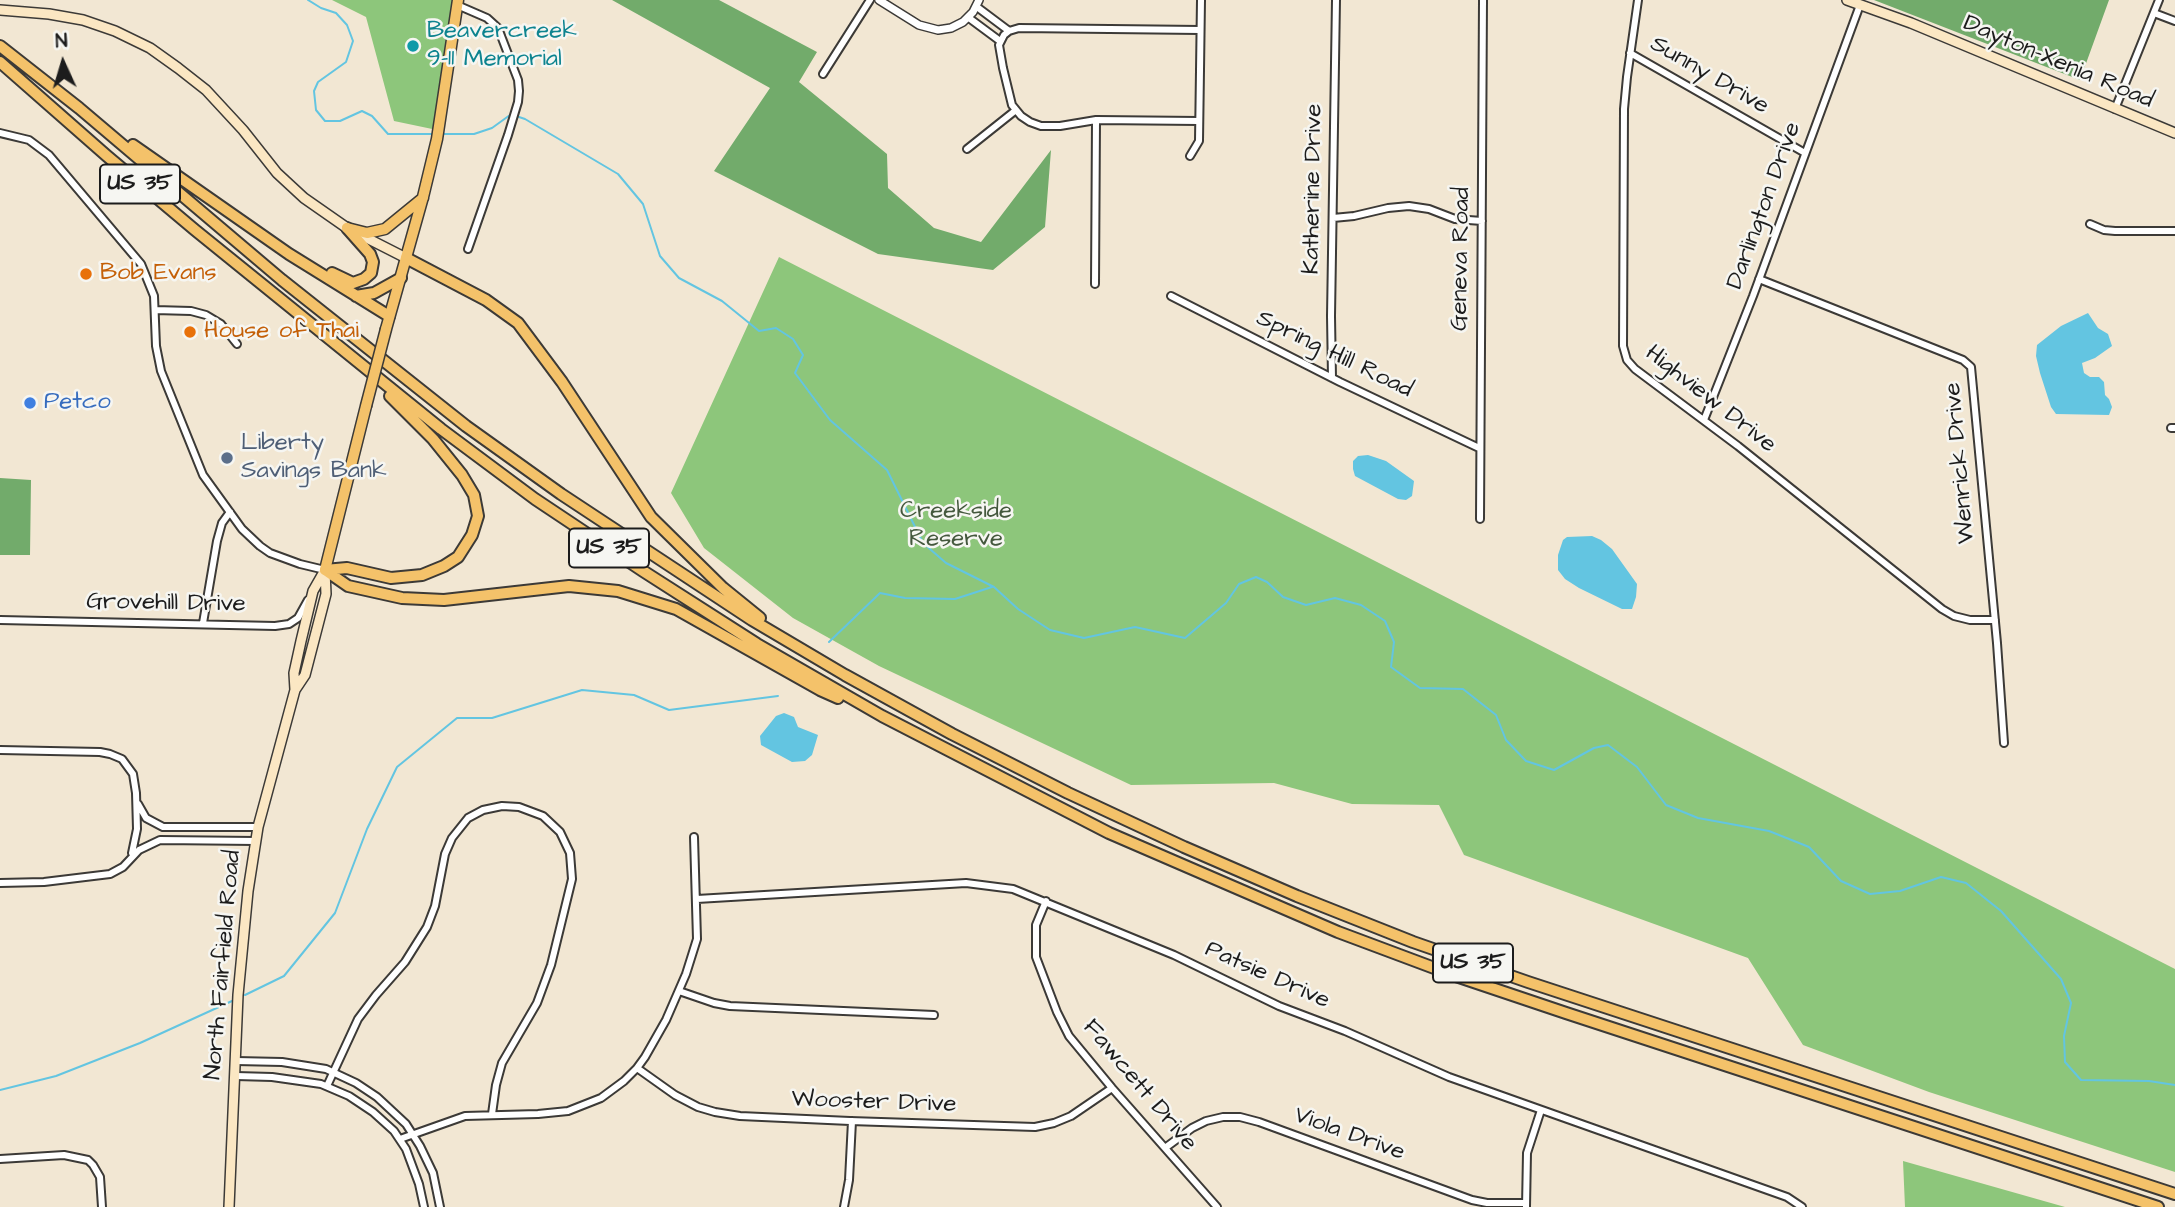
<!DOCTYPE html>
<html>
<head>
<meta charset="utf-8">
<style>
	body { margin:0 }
	#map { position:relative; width:2175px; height:1207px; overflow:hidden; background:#f2e7d3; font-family:"Architects Daughter",sans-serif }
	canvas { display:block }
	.north { position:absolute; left:28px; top:28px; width:70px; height:70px; -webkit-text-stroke:5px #f6f6f2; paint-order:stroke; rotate:356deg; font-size:19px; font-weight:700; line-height:28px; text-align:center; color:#1c1c1c }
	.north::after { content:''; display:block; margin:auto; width:24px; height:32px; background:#1c1c1c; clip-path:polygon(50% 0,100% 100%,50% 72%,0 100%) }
</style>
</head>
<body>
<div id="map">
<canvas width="2175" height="1207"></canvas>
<div class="north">N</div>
</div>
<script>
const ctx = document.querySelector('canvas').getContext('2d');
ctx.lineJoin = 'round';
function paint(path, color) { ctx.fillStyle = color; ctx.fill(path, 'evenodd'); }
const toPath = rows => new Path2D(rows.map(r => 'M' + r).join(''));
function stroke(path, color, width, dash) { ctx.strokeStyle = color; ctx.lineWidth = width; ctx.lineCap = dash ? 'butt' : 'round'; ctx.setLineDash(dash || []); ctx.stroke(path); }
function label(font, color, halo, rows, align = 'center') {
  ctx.font = font + ' "Architects Daughter",sans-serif'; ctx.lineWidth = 5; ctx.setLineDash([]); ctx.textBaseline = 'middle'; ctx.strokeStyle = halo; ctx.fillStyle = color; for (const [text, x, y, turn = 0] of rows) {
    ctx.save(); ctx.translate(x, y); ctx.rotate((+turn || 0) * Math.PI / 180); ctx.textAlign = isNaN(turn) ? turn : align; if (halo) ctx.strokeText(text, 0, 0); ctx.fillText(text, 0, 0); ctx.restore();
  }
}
const green = toPath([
	[332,0,458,0,437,130,394,121,366,17],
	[779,257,2175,969,2175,1172,1929,1092,1803,1045,1748,958,1464,855,1439,805,1352,804,1274,783,1131,785,879,666,793,618,704,548,671,493],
	[1903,1161,2065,1207,1905,1207]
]);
const forest = toPath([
	[612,0,719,0,817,52,799,82,887,154,888,188,934,228,981,242,1051,150,1045,227,993,270,878,254,714,171,770,88],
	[1874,0,2109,0,2080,80],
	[0,478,31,480,30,555,0,555]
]);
const water = toPath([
	[2088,313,2098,328,2108,334,2112,346,2095,358,2082,363,2084,373,2090,377,2099,377,2104,382,2105,395,2109,399,2112,407,2109,415,2056,414,2051,407,2040,373,2036,356,2037,345,2061,326],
	[1368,455,1386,461,1414,481,1412,496,1406,500,1398,499,1355,476,1353,469,1353,461,1358,456],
	[1592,536,1601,540,1612,549,1637,584,1636,597,1632,609,1622,609,1579,588,1565,579,1558,570,1558,555,1563,540,1567,537],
	[784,713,794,717,798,727,818,735,812,755,805,761,792,762,761,745,760,736,776,716]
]);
const stream = toPath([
	[308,0,321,8,336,13,347,25,353,41,346,62,318,82,314,91,316,110,325,121,340,121,362,111,372,116,388,134,435,134],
	[516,116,525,119,618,174,643,204,660,256,679,278,722,301,759,331,776,328,793,339,803,355,795,373,830,420,887,470,923,543,946,563,994,587,1018,609,1050,630,1084,638,1135,627,1185,638,1226,603,1239,584,1256,577,1267,582,1283,597,1306,605,1335,598,1361,605,1385,621,1394,642,1391,667,1420,688,1463,689,1496,715,1506,740,1526,761,1554,770,1594,748,1608,745,1637,767,1666,805,1698,818,1769,831,1809,847,1841,881,1870,894,1900,891,1941,877,1966,883,2001,911,2061,979,2071,1003,2064,1036,2065,1062,2081,1080,2149,1081,2175,1085],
	[441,134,474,134,492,128,510,115],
	[829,642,880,593,905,598,955,599,992,587],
	[245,995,284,976,335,913,367,829,397,767,457,718,492,718,582,690,634,695,669,710,778,696],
	[0,1090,56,1076,140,1043,232,1001]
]);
const minor = toPath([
	[1638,0,1627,77,1624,109,1623,346,1627,360,1635,369,1738,446,1942,609,1954,616,1970,620,1995,620],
	[457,5,487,18,498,28,518,80,519,91,518,102,508,135,468,249],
	[977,7,1009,31,1019,28,1200,30],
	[2154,13,2175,21],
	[969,18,1000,41],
	[1009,31,1004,35,999,45,1003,68,1012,105,1021,116,1030,122,1041,126,1060,126,1096,120,1199,121],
	[1630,53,1805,153],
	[823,74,870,0],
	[2115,109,2159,0],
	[0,133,29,140,49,155,141,264,154,296,156,346,161,371,203,475,242,529,260,546,270,553,300,564,325,570],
	[967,149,1016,110],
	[1190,156,1199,141,1201,0],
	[1333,218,1354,216,1388,208,1409,206,1429,209,1455,219,1482,221],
	[2090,224,2104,230,2115,231,2175,231],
	[1759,279,1963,360,1971,367,1997,643,2004,743],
	[1095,284,1096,120],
	[1171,296,1340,382,1479,448],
	[155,310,191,311,206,315,221,324,237,344],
	[1332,378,1331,316,1336,0],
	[1704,420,1753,296,1860,5],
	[2171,428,2175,428],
	[1480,519,1483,0],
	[0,620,275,626,289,624,298,618,308,600],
	[203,623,217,541,222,523,230,512],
	[0,750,100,752,110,754,122,759,133,774,136,793,137,829,132,853],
	[138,804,146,818,163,827,258,827],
	[0,883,44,882,110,874,123,867,139,850,160,840,256,841],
	[697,899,966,883,1013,889,1174,955,1279,1006,1345,1031,1449,1077,1787,1197,1802,1207],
	[1046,901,1036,925,1036,957,1057,1012,1069,1036,1112,1088,1217,1207],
	[679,991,714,1003,730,1006,934,1015],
	[236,1061,282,1062,326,1069,356,1083,377,1097,406,1124,420,1146,433,1173,440,1207],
	[637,1068,675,1095,698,1107,715,1112,740,1116,850,1121,1035,1127,1054,1123,1071,1116,1112,1088],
	[236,1076,272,1077,321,1084,349,1096,373,1112,394,1131,406,1149,419,1184,424,1207],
	[327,1086,358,1019,376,995,405,962,427,927,435,906,445,854,452,838,468,818,483,810,502,806,519,807,543,816,560,832,570,853,572,879,551,965,537,1003,502,1063,496,1085,492,1114],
	[400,1139,465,1116,538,1114,568,1111,601,1098,624,1081,637,1068,645,1057,666,1020,686,974,697,939,694,837],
	[1165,1148,1192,1128,1206,1121,1223,1117,1240,1117,1259,1122,1472,1200,1487,1203,1526,1203],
	[0,1159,64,1155,88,1160,93,1165,100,1177,102,1207],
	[844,1207,849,1180,852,1121],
	[1526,1207,1527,1153,1541,1110]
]);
const tertiary = toPath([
	[879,0,919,25,938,30,951,28,963,22,973,12,979,0]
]);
const secondary = toPath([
	[1847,0,1911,23,2175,133],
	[0,10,49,14,83,20,115,31,150,48,178,68,206,90,243,130,277,173,304,198,347,228,406,258],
	[295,690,305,675,326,594,325,571],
	[229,1207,238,995,248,891,258,827,295,690,294,673,301,641,313,591,325,570]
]);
const primary = toPath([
	[347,228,367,233,385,229,423,198],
	[386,329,423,197,437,139,458,0],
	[325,570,366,406]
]);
const motorway = toPath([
	[0,46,79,108,282,280,466,426,561,494,752,620,845,675,952,734,1068,793,1184,847,1297,896,1413,942,1528,982,2175,1194],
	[0,62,107,156,195,230,441,429,535,499,643,571,757,644,882,716,1109,833,1338,932,1453,975,1566,1013,2158,1207],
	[133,145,289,254,389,316],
	[406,258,486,300,518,323,562,382,651,517,723,588,760,618],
	[332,273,353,283,364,279,371,273,373,262,370,254,347,228],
	[356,296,374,293,401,278],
	[325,570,348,586,402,598,444,600,569,586,618,591,676,609,820,690,838,698],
	[325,570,347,568,391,578,422,575,444,566,458,557,472,535,478,516,474,495,462,475,433,439,390,396]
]);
const primaryBridge = toPath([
	[366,406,386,329]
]);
const markers = [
	[413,46,7,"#0f9aa8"],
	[86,274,7,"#e8710a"],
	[190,332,7,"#e8710a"],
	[30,403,7,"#3f7fe0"],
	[227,458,7,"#5c6f8a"]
];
const shields = [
	[140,184,80],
	[609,548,80],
	[1473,963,80]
];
const shieldNames = [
	["US 35",140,184],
	["US 35",609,548],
	["US 35",1473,963]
];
const cultureNames = [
	["Beavercreek",427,32],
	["9-11 Memorial",427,60]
];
const streetNames = [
	["Dayton-Xenia Road",2058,63,23],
	["Sunny Drive",1709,76,30],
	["Katherine Drive",1314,189,-89],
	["Darlington Drive",1765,206,-70],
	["Geneva Road",1462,259,-89],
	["Spring Hill Road",1334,355,26],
	["Highview Drive",1710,400,38],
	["Wenrick Drive",1961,463,-95],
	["Grovehill Drive",166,604,1],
	["North Fairfield Road",224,965,-85],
	["Patsie Drive",1267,976,24],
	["Fawcett Drive",1139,1086,50],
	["Wooster Drive",874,1103,2],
	["Viola Drive",1349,1135,20]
];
const foodNames = [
	["Bob Evans",100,274],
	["House of Thai",204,332]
];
const shopNames = [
	["Petco",44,403]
];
const serviceNames = [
	["Liberty",241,444],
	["Savings Bank",241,472]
];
const parkNames = [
	["Creekside",956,512],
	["Reserve",956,540]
];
paint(green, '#8dc67b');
paint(forest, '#72ab6b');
paint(water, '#63c5e1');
stroke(stream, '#63c5e1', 2);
stroke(minor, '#3c3a37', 10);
stroke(tertiary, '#3c3a37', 10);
stroke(secondary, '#3c3a37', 12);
stroke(primary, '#3c3a37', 13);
stroke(motorway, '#3c3a37', 14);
stroke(minor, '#fff', 6);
stroke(tertiary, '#fff', 7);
stroke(secondary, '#fbe7c3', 9);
stroke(primary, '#f4c26a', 10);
stroke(motorway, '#f4c26a', 10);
stroke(primaryBridge, '#3c3a37', 13, []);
stroke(primaryBridge, '#f4c26a', 10);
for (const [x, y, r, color] of markers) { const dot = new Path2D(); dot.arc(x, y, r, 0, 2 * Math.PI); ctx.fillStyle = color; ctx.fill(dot); stroke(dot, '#f6f6f2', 2.5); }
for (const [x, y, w] of shields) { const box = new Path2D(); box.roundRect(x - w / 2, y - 19.5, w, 39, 5); ctx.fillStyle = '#f6f6f2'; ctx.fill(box); stroke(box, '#1c1c1c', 2); }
label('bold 23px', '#1c1c1c', null, shieldNames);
label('24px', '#0d838f', '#f6f6f2', cultureNames, 'left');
label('24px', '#1c1c1c', '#f6f6f2', streetNames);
label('24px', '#c56008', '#f6f6f2', foodNames, 'left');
label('24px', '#366cbe', '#f6f6f2', shopNames, 'left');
label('24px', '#4e5e75', '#f6f6f2', serviceNames, 'left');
label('24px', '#44583d', '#f6f6f2', parkNames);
</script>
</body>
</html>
